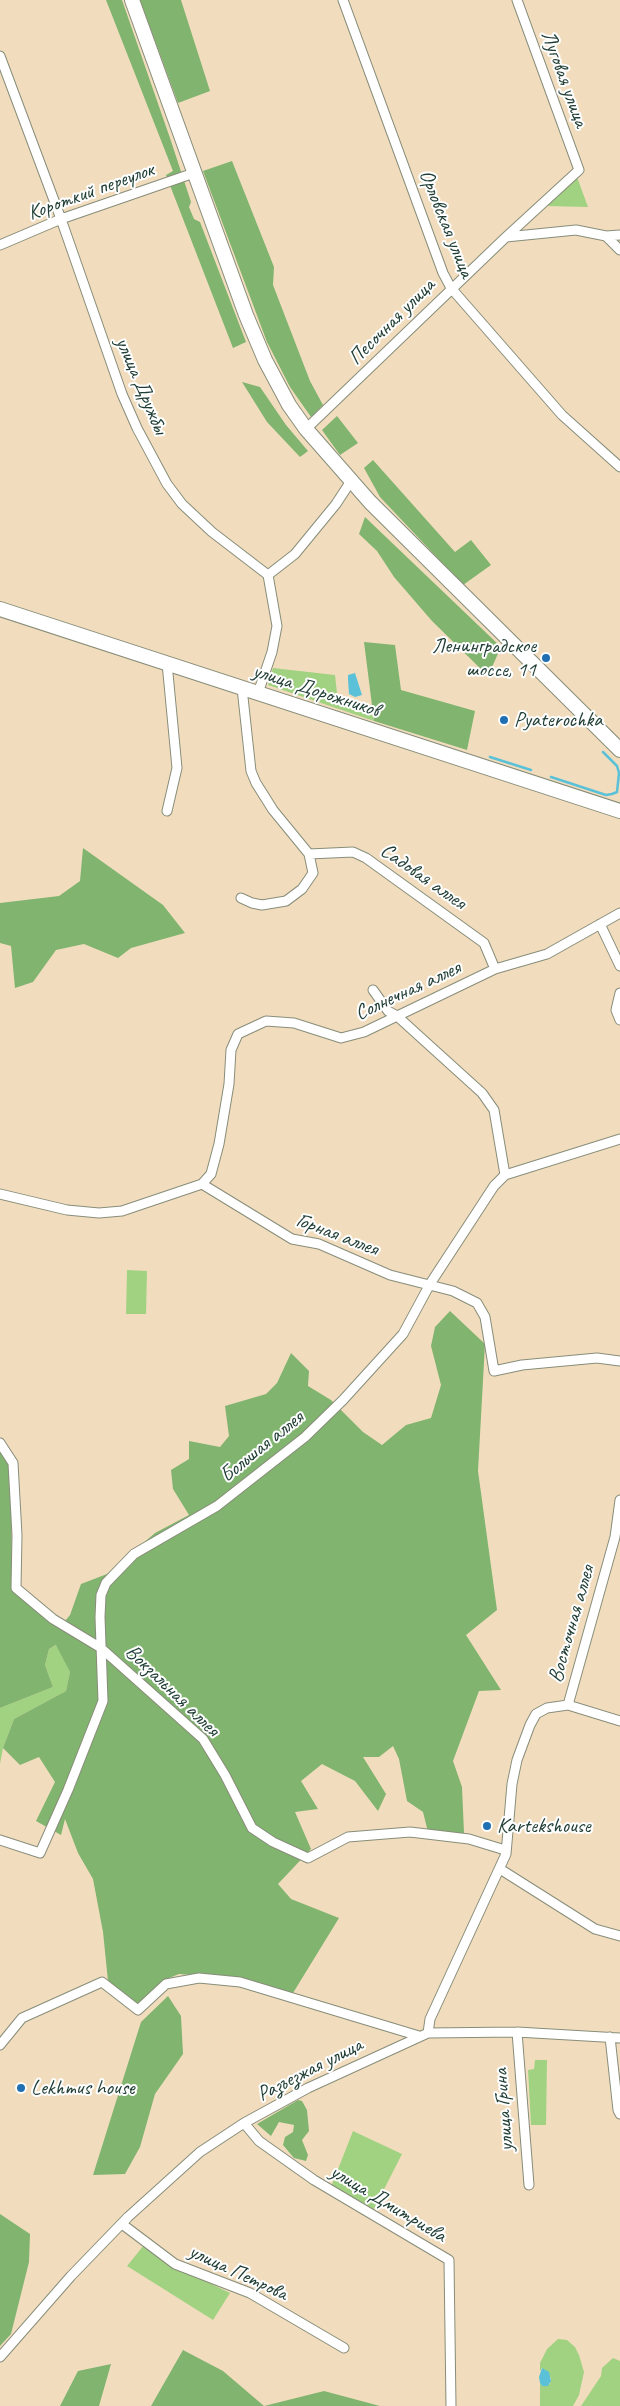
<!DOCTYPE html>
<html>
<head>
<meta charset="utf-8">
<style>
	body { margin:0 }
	canvas { display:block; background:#f1ddbe }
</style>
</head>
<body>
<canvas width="620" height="2406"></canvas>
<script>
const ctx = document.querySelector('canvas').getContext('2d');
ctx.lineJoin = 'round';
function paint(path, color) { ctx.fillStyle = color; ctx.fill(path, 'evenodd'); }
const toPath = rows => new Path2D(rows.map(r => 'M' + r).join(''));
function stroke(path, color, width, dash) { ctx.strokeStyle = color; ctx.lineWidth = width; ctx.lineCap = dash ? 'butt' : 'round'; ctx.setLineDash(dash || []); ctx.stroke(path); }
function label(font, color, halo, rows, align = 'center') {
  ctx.font = font + ' Caveat,sans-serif'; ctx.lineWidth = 4; ctx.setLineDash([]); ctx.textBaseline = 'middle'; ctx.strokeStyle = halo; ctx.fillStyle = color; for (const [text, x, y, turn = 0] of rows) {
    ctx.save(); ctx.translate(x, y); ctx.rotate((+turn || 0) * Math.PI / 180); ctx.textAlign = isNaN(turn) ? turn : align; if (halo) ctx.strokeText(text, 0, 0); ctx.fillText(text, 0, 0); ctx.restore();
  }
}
const green = toPath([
	[577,177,588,207,545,206],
	[273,668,335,675,338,702,372,711,374,721,268,685],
	[127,1270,147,1271,146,1314,126,1314],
	[57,1645,70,1672,66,1691,14,1719,3,1748,0,1764,0,1708,53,1687,45,1665,49,1649],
	[535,2060,547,2060,546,2125,531,2125,528,2070,534,2069],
	[353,2131,402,2154,373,2211,331,2187],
	[144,2245,167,2262,230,2293,213,2320,127,2266],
	[558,2339,567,2340,575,2347,579,2355,584,2372,579,2395,573,2406,540,2406,540,2383,542,2386,550,2384,551,2378,542,2368,540,2371,540,2363,547,2349],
	[613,2358,620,2361,620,2406,581,2406,601,2376,602,2368]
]);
const forest = toPath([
	[106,0,122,0,171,141,191,202,189,207,194,219,200,222,246,342,233,348,166,175,173,171],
	[140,0,181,0,210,91,178,103],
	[232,161,274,267,273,285,310,381,323,405,311,417,290,387,267,342,203,171],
	[242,382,260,387,286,425,308,451,300,457,267,422],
	[337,416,358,443,340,455,322,430],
	[373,460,455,552,471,540,491,565,463,585,380,497,364,468],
	[365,517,501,647,488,676,432,621,394,577,377,551,359,534],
	[364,642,395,645,401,690,475,711,467,750,374,721],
	[83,848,163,905,185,933,131,948,118,958,84,944,56,950,33,982,15,988,11,946,0,943,0,903,59,896,80,881],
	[450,1311,485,1344,478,1471,497,1610,466,1635,501,1690,479,1691,453,1761,462,1787,464,1833,428,1832,423,1812,407,1801,399,1759,393,1746,379,1757,363,1757,386,1794,378,1811,355,1781,322,1764,301,1781,318,1809,295,1812,311,1849,278,1884,291,1899,339,1918,293,1993,241,1979,179,1974,162,1981,137,2005,108,1981,103,1932,93,1879,78,1853,65,1819,61,1835,36,1821,55,1782,39,1757,20,1765,3,1748,14,1719,66,1691,70,1672,56,1645,49,1649,45,1665,53,1687,0,1708,0,1451,11,1468,12,1589,60,1627,70,1615,81,1584,107,1574,155,1533,189,1515,173,1489,171,1470,189,1459,189,1441,220,1447,229,1436,225,1406,266,1394,277,1383,291,1353,309,1371,308,1386,331,1400,363,1432,382,1445,406,1425,431,1418,441,1385,431,1346,435,1327],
	[168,1996,181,2016,183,2054,155,2094,140,2147,125,2174,93,2175,141,2022],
	[298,2100,302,2101,307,2110,309,2131,302,2140,308,2155,306,2161,294,2158,283,2145,285,2137,293,2132,294,2125,279,2122,271,2136,257,2124],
	[0,2214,30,2234,29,2262,11,2334,0,2346],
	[183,2350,223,2371,264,2406,151,2406],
	[111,2364,99,2406,60,2406,78,2371],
	[324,2391,380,2406,264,2406]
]);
const water = toPath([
	[355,673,362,695,355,697,349,694,348,679,348,675],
	[542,2368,549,2372,551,2381,548,2386,542,2386,540,2383,539,2377]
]);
const stream = toPath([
	[490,757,531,770],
	[551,777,606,795,612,794,617,792,619,773,617,766,603,752]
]);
const minor = toPath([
	[343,0,443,273,451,288,562,415,620,467],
	[0,56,61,219,122,394,137,428,167,484,182,504,212,532,268,575,277,626,272,652,258,693],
	[606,236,620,250],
	[506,237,579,170,517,0],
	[0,245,61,219,194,173],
	[306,429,506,237,576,230,606,236,620,235],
	[268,575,295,554,336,504,351,481],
	[167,811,177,768,167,663],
	[309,854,353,852,366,858,484,943,495,969],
	[241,898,252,903,262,905,286,901,302,889,313,873,309,854,273,810,256,783,251,771,242,688],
	[600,924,620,966],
	[373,990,388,1011,397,1016,482,1093,494,1110,505,1175],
	[620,993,616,1010,620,1020],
	[202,1184,211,1174,219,1144,229,1084,231,1050,238,1034,266,1021,294,1023,341,1038,364,1032,495,969,547,954,620,913],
	[0,1194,67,1210,99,1213,122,1211,202,1184,292,1239,319,1244,390,1275,453,1291,477,1303,485,1317,494,1371,522,1365,597,1358,620,1361],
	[0,1443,13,1463,17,1535,16,1588,53,1619,101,1648,203,1739,225,1775,252,1828,273,1842,308,1858,348,1837,410,1832,469,1839,505,1850],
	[568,1705,620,1721],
	[0,1840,40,1853,68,1790,103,1701,100,1617,101,1595,106,1583,134,1554,217,1506,305,1437,343,1400,403,1334,430,1284,494,1186,505,1175,620,1139],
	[500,1869,595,1929,620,1936],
	[517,2032,529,2185],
	[428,2033,430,2019,506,1854,512,1784,517,1760,530,1725,536,1714,547,1708,568,1705,615,1537,620,1500],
	[610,2037,618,2110,620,2114],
	[0,2045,22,2018,102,1982,138,2010,166,1984,199,1978,240,1982,419,2036],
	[244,2123,259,2141,314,2180,449,2260,451,2406],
	[122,2224,175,2264,250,2293,344,2348],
	[0,2357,71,2276,128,2217,200,2152,244,2123,308,2088,428,2033,517,2032,620,2038]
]);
const secondary = toPath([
	[132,0,246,315,265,360,289,405,306,429,370,502,620,750],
	[0,609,620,811]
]);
const markers = [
	[546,658,5,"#1f6fb2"],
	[504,720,5,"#1f6fb2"],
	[487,1826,5,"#1f6fb2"],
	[21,2088,5,"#1f6fb2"]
];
const streetNames = [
	["Луговая улица",564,79,70],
	["Короткий переулок",91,192,-20],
	["Орловская улица",446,224,68],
	["Песочная улица",392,322,-45],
	["улица Дружбы",141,386,67],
	["улица Дорожников",316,691,18],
	["Садовая аллея",423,877,35],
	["Солнечная аллея",408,991,-25],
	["Горная аллея",337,1235,21],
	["Большая аллея",262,1447,-39],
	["Восточная аллея",572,1624,-74],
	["Вокзальная аллея",172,1691,44],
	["Разъезжая улица",310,2070,-27],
	["улица Грина",504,2110,-94],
	["улица Дмитриева",388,2204,31],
	["улица Петрова",238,2273,25]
];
const poiNames = [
	["Ленинградское",536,646,"right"],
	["шоссе, 11",536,670,"right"],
	["Pyaterochka",514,720],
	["Kartekshouse",497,1826],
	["Lekhmus house",31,2088]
];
paint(green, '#a1d281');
paint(forest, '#80b46f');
paint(water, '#5ac1d8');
stroke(stream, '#5ac1d8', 2.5);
stroke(minor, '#888d79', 11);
stroke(secondary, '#888d79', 16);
stroke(minor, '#fff', 9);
stroke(secondary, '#fff', 14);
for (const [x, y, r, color] of markers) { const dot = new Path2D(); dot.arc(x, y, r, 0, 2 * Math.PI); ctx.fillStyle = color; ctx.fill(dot); stroke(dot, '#fff', 2); }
label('21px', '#1f3d34', '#fff', streetNames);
label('21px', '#1f3d34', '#fff', poiNames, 'left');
</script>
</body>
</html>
